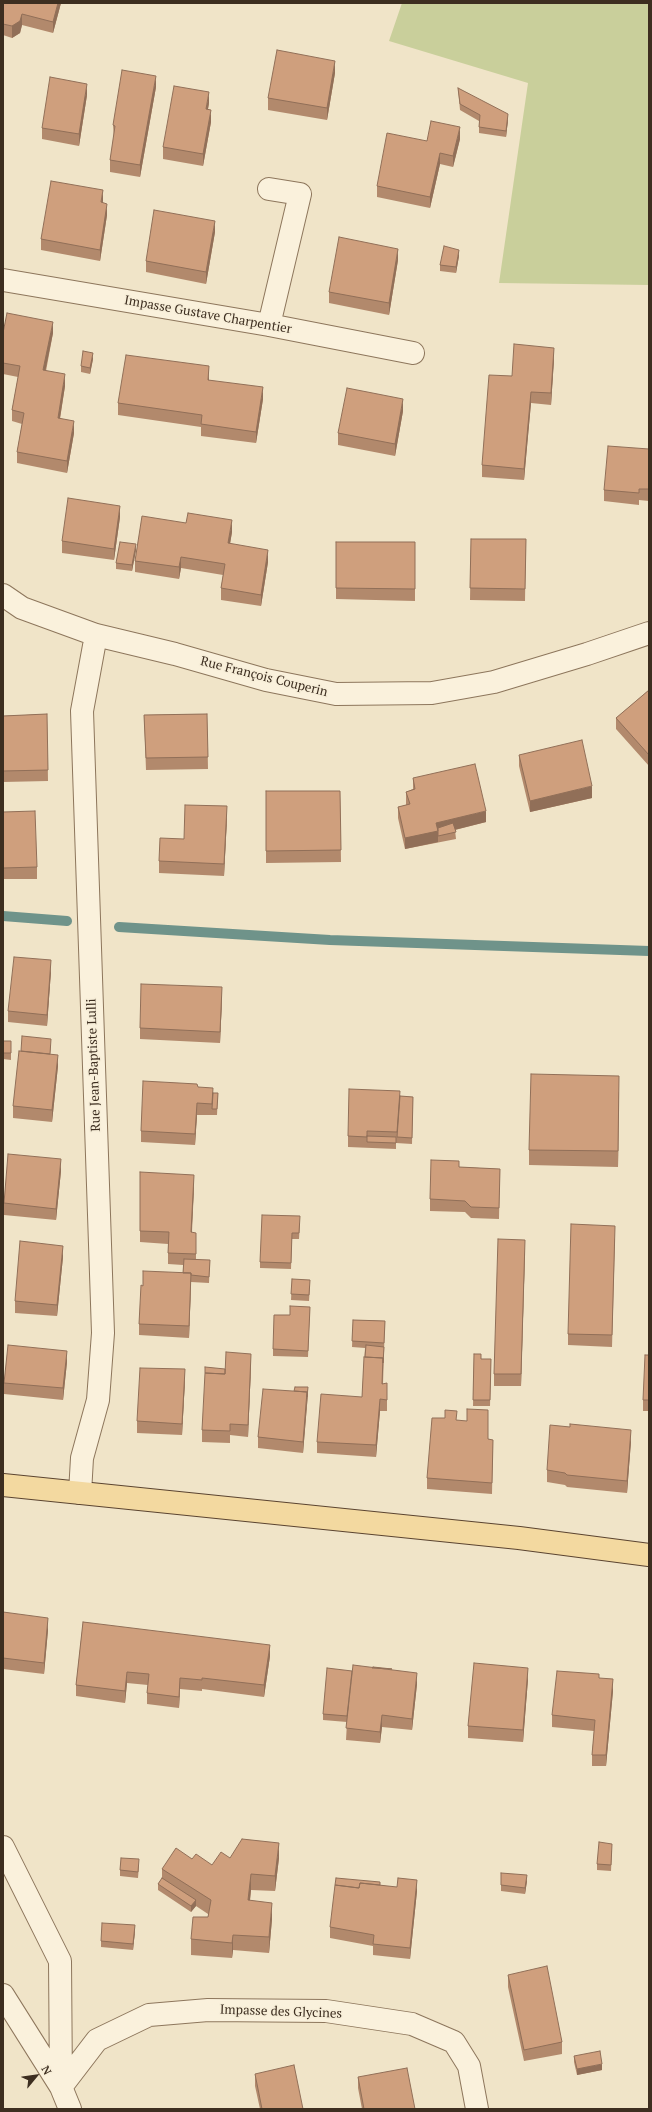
<!DOCTYPE html>
<html>
<head>
<meta charset="utf-8">
<style>
	body { margin:0 }
	#map { position:relative; width:652px; height:2112px; overflow:hidden; background:#f0e4c8; font-family:"PT Serif",serif }
	canvas { display:block }
	.frame { position:absolute; inset:0; border:4px solid #3d2e20; pointer-events:none }
	.north { position:absolute; left:16px; top:2056px; width:40px; height:40px; -webkit-text-stroke:3px #f7eed8; paint-order:stroke; rotate:61deg; font-size:11px; font-weight:700; line-height:16px; text-align:center; color:#3d2e20 }
	.north::after { content:''; display:block; margin:auto; width:14px; height:18px; background:#3d2e20; clip-path:polygon(50% 0,100% 100%,50% 72%,0 100%) }
</style>
</head>
<body>
<div id="map">
<canvas width="652" height="2112"></canvas>
<div class="frame"></div>
<div class="north">N</div>
</div>
<script>
const ctx = document.querySelector('canvas').getContext('2d');
ctx.lineJoin = 'round';
function paint(path, color) { ctx.fillStyle = color; ctx.fill(path, 'evenodd'); }
const toPath = rows => new Path2D(rows.map(r => 'M' + r).join(''));
function stroke(path, color, width, dash) { ctx.strokeStyle = color; ctx.lineWidth = width; ctx.lineCap = dash ? 'butt' : 'round'; ctx.setLineDash(dash || []); ctx.stroke(path); }
function label(font, color, halo, rows, align = 'center') {
  ctx.font = font + ' "PT Serif",serif'; ctx.lineWidth = 3; ctx.setLineDash([]); ctx.textBaseline = 'middle'; ctx.strokeStyle = halo; ctx.fillStyle = color; for (const [text, x, y, turn = 0] of rows) {
    ctx.save(); ctx.translate(x, y); ctx.rotate((+turn || 0) * Math.PI / 180); ctx.textAlign = isNaN(turn) ? turn : align; if (halo) ctx.strokeText(text, 0, 0); ctx.fillText(text, 0, 0); ctx.restore();
  }
}
const green = toPath([
	[402,3,649,3,649,285,499,283,528,83,389,41]
]);
const stream = toPath([
	[3,916,67,921],
	[119,927,330,940,649,951]
]);
const minor = toPath([
	[269,189,300,194,269,325],
	[3,280,269,325,413,353],
	[3,595,22,608,96,635,175,654,266,680,336,694,432,693,494,682,587,654,649,633],
	[80,1493,82,1458,98,1400,103,1333,82,711,96,635],
	[3,1847,60,1961,61,2087,70,2109],
	[3,1995,61,2087],
	[61,2087,97,2040,149,2015,208,2010,326,2011,412,2024,454,2042,469,2066,477,2109]
]);
const major = toPath([
	[3,1485,519,1538,649,1555]
]);
const wall = toPath([
	[3,3,61,3,53,33,22,25,20,33,12,38,3,35],
	[335,73,327,120,268,110,268,98],
	[156,87,140,177,110,172,110,160,114,137,113,125],
	[458,88,508,120,506,137,479,133,479,121,460,110],
	[87,95,79,146,42,139,42,128],
	[209,103,208,109,211,122,203,166,163,159,163,147],
	[460,139,453,167,440,164,430,208,377,197,377,186,427,141],
	[102,203,107,215,100,261,41,250,41,239],
	[215,232,206,284,146,272,146,261],
	[459,256,456,273,440,271,440,265],
	[398,260,389,315,329,303,329,292],
	[3,333,53,333,46,371,65,386,60,419,74,433,67,473,17,463,17,452,22,424,12,421,12,410,18,377,3,374],
	[93,359,90,374,81,372,81,366],
	[554,359,551,405,531,403,524,480,482,477,482,465,512,376],
	[209,378,209,380,263,399,256,443,201,436,201,427,118,415,118,403],
	[403,411,395,456,338,445,338,433],
	[649,449,649,501,639,500,639,505,604,501,604,490],
	[120,517,114,560,62,553,62,541],
	[232,532,230,544,268,562,261,606,221,600,221,588,223,575,181,568,179,579,135,572,135,561],
	[471,539,526,539,525,601,470,600],
	[336,542,415,542,415,601,336,599],
	[136,550,132,571,116,569,116,563],
	[649,690,649,766,616,729,616,718],
	[47,714,48,781,3,782,3,716],
	[207,714,208,769,146,770,144,715],
	[519,755,592,798,530,812,519,766],
	[413,778,486,822,455,830,456,839,405,849,398,818,398,807,406,805,406,792,413,789],
	[266,791,340,791,341,862,266,863],
	[3,812,37,867,37,879,3,879],
	[227,818,224,876,159,873,159,861,184,839],
	[51,971,47,1026,8,1022,8,1011],
	[222,999,220,1043,140,1039,140,1028],
	[3,1041,11,1041,11,1060,3,1059],
	[51,1045,50,1054,58,1066,52,1122,13,1118,13,1106,21,1051],
	[198,1087,213,1093,218,1093,217,1115,197,1115,195,1145,141,1142,141,1131],
	[619,1092,618,1167,529,1165,529,1150],
	[400,1096,413,1097,412,1144,396,1143,396,1149,348,1147,348,1136],
	[459,1167,500,1169,499,1219,471,1218,465,1212,430,1211,430,1199],
	[61,1171,56,1220,4,1215,4,1203],
	[140,1172,194,1187,192,1232,196,1244,196,1260,210,1260,209,1283,191,1282,189,1338,139,1335,139,1324,143,1286,183,1273,183,1265,168,1264,168,1244,140,1242],
	[300,1223,299,1239,292,1239,291,1269,260,1268,260,1262],
	[615,1238,612,1347,568,1345,568,1334],
	[525,1251,521,1386,494,1386,494,1374],
	[63,1257,57,1316,15,1313,15,1301],
	[292,1279,310,1286,309,1301,291,1300],
	[310,1307,308,1357,273,1356,273,1349,290,1315],
	[353,1320,385,1321,383,1384,387,1395,387,1411,380,1411,376,1457,317,1453,317,1442,362,1397,365,1348,352,1347],
	[474,1354,481,1359,491,1359,490,1406,473,1406],
	[649,1355,649,1411,643,1411,643,1400],
	[67,1362,63,1400,4,1394,4,1383],
	[251,1366,248,1437,230,1435,230,1443,202,1442,202,1430,225,1369],
	[185,1380,182,1435,137,1433,137,1421],
	[308,1393,303,1453,258,1448,258,1437],
	[457,1420,488,1439,493,1440,492,1494,427,1489,427,1478],
	[631,1441,627,1493,567,1487,565,1485,547,1482,547,1470],
	[3,1612,48,1630,44,1674,3,1669],
	[83,1622,270,1656,264,1697,202,1689,202,1691,180,1689,179,1708,147,1704,147,1693,148,1685,127,1683,125,1703,76,1696,76,1685],
	[599,1678,613,1691,606,1766,592,1766,592,1755,594,1731,552,1727,552,1715],
	[528,1679,523,1742,468,1738,468,1726],
	[417,1684,412,1730,382,1727,380,1743,346,1740,347,1722,323,1720,323,1714],
	[612,1850,611,1871,597,1870,597,1864],
	[230,1858,279,1858,275,1891,251,1890,250,1901,272,1919,269,1953,233,1950,232,1958,191,1955,191,1939,208,1917,208,1914,196,1906,191,1912,158,1890,158,1884,162,1878,162,1869,192,1859,212,1865],
	[139,1865,138,1878,120,1876,120,1870],
	[527,1881,525,1894,501,1891,501,1885],
	[380,1885,417,1891,410,1959,373,1955,373,1946,330,1938,330,1927],
	[135,1931,133,1950,101,1947,101,1941],
	[508,1975,562,2042,562,2054,524,2061,508,1987],
	[574,2056,602,2070,577,2075,574,2062],
	[255,2074,303,2109,260,2109,255,2086],
	[358,2077,415,2109,362,2109,358,2088]
]);
const shadedWall = toPath([
	[58,3,61,3,53,33,53,22],
	[22,14,22,25,20,33,12,38,12,26],
	[335,61,335,73,327,120,327,108],
	[156,76,156,87,140,177,140,165],
	[87,84,87,95,79,146,79,134],
	[209,92,209,103,206,120,206,109],
	[211,110,211,122,203,166,203,154],
	[508,114,508,120,506,137,506,131],
	[460,127,460,139,453,167,453,156],
	[440,153,440,164,430,208,430,197],
	[103,190,103,201,101,214,101,202],
	[107,204,107,215,100,261,100,250],
	[215,221,215,232,206,284,206,272],
	[398,249,398,260,389,315,389,303],
	[459,250,459,256,456,273,456,267],
	[53,322,53,333,43,382,43,370],
	[554,348,554,359,551,405,551,393],
	[93,353,93,359,90,374,90,368],
	[209,366,209,378,208,392,208,380],
	[65,374,65,386,58,430,58,418],
	[263,387,263,399,256,443,256,432],
	[531,392,531,403,524,480,524,469],
	[403,399,403,411,395,456,395,444],
	[74,421,74,433,67,473,67,461],
	[120,506,120,517,114,560,114,549],
	[232,520,232,532,228,555,228,543],
	[136,544,136,550,132,571,132,565],
	[268,550,268,562,261,606,261,595],
	[181,557,181,568,179,579,179,567],
	[592,786,592,798,530,812,530,801],
	[227,806,227,818,224,876,224,864],
	[486,811,486,822,438,834,438,842,405,849,405,838,436,823],
	[51,960,51,971,47,1026,47,1015],
	[222,987,222,999,220,1043,220,1032],
	[58,1055,58,1066,52,1122,52,1110],
	[619,1076,619,1092,618,1167,618,1151],
	[197,1103,197,1115,195,1145,195,1134],
	[61,1159,61,1171,56,1220,56,1209],
	[194,1175,194,1187,191,1244,191,1232],
	[525,1240,525,1251,521,1386,521,1374],
	[63,1246,63,1257,57,1316,57,1305],
	[191,1273,191,1285,189,1338,189,1326],
	[67,1351,67,1362,63,1400,63,1388],
	[251,1354,251,1366,248,1437,248,1425],
	[185,1369,185,1380,182,1435,182,1424],
	[308,1387,308,1393,303,1453,303,1442],
	[380,1399,380,1411,376,1457,376,1445],
	[631,1430,631,1441,627,1493,627,1481],
	[48,1618,48,1630,44,1674,44,1663],
	[270,1645,270,1656,264,1697,264,1685],
	[528,1668,528,1679,523,1742,523,1730],
	[127,1672,127,1683,125,1703,125,1691],
	[417,1673,417,1684,412,1730,412,1719],
	[180,1678,180,1689,179,1708,179,1697],
	[613,1679,613,1691,606,1766,606,1755],
	[382,1715,382,1727,380,1743,380,1732],
	[279,1843,279,1858,275,1891,275,1876],
	[251,1874,251,1890,248,1916,248,1900],
	[527,1875,527,1881,525,1894,525,1888],
	[417,1880,417,1891,410,1959,410,1948],
	[196,1900,196,1906,191,1912,191,1906],
	[272,1903,272,1919,269,1953,269,1937],
	[135,1925,135,1931,133,1950,133,1944],
	[233,1935,233,1950,232,1958,232,1943],
	[602,2064,602,2070,577,2075,577,2069]
]);
const building = toPath([
	[3,3,58,3,53,22,22,14,20,21,12,26,3,24,3,3],
	[277,50,335,61,327,108,268,98,277,50],
	[122,70,156,76,140,165,110,160,115,126,113,125,122,70],
	[50,77,87,84,79,134,42,128,50,77],
	[174,86,209,92,206,109,211,110,203,154,163,147,174,86],
	[458,88,508,114,506,131,479,127,480,115,460,104,458,88],
	[431,121,460,127,453,156,440,153,430,197,377,186,387,133,427,141,431,121],
	[51,181,103,190,101,202,107,204,100,250,41,239,51,181],
	[154,210,215,221,206,272,146,261,154,210],
	[339,237,398,249,389,303,329,292,339,237],
	[444,246,459,250,456,267,440,265,444,246],
	[7,313,53,322,43,370,65,374,58,418,74,421,67,461,17,452,24,413,12,410,20,366,3,363,3,333,7,313],
	[514,344,554,348,551,393,531,392,524,469,482,465,489,375,512,376,514,344],
	[83,351,93,353,90,368,81,366,83,351],
	[126,355,209,366,208,380,263,387,256,432,201,424,202,415,118,403,126,355],
	[347,388,403,399,395,444,338,433,347,388],
	[608,446,649,449,649,489,639,489,639,493,604,490,608,446],
	[68,498,120,506,114,549,62,541,68,498],
	[188,513,232,520,228,543,268,550,261,595,221,588,225,564,181,557,179,567,135,561,142,516,186,523,188,513],
	[471,539,526,539,525,589,470,588,471,539],
	[120,542,136,544,132,565,116,563,120,542],
	[336,542,415,542,415,589,336,588,336,542],
	[649,690,649,755,616,718,649,690],
	[47,714,48,770,3,771,3,716,47,714],
	[207,714,208,757,146,758,144,715,207,714],
	[582,740,592,786,530,801,519,755,582,740],
	[475,764,486,811,436,823,438,831,405,838,398,807,410,804,406,792,415,789,413,778,475,764],
	[266,791,340,791,341,850,266,851,266,791],
	[185,805,227,806,224,864,159,861,160,838,184,839,185,805],
	[35,811,37,867,3,868,3,812,35,811],
	[453,823,456,832,438,836,438,828,453,823],
	[14,957,51,960,47,1015,8,1011,14,957],
	[141,984,222,987,220,1032,140,1028,141,984],
	[22,1036,51,1039,50,1054,21,1051,22,1036],
	[3,1041,11,1041,11,1053,3,1053,3,1041],
	[19,1051,58,1055,52,1110,13,1106,19,1051],
	[531,1074,619,1076,618,1151,529,1150,531,1074],
	[143,1081,197,1084,198,1087,213,1088,212,1104,197,1103,195,1134,141,1131,143,1081],
	[349,1089,400,1091,397,1132,367,1131,367,1137,348,1136,349,1089],
	[213,1093,218,1093,217,1109,212,1109,213,1093],
	[400,1096,413,1097,412,1138,397,1137,400,1096],
	[367,1136,396,1137,396,1143,367,1142,367,1136],
	[8,1154,61,1159,56,1209,4,1203,8,1154],
	[431,1160,459,1161,459,1167,500,1169,499,1208,471,1207,465,1201,430,1199,431,1160],
	[140,1172,194,1175,191,1232,196,1233,196,1254,168,1253,169,1232,140,1231,140,1172],
	[262,1215,300,1216,299,1233,292,1233,291,1263,260,1262,262,1215],
	[571,1224,615,1226,612,1335,568,1334,571,1224],
	[498,1239,525,1240,521,1374,494,1374,498,1239],
	[20,1241,63,1246,57,1305,15,1301,20,1241],
	[184,1259,210,1260,209,1277,191,1275,191,1273,183,1273,184,1259],
	[143,1271,191,1273,189,1326,139,1324,141,1285,143,1286,143,1271],
	[292,1279,310,1280,309,1295,291,1294,292,1279],
	[290,1306,310,1307,308,1351,273,1349,274,1315,290,1315,290,1306],
	[353,1320,385,1321,384,1343,352,1341,353,1320],
	[8,1345,67,1351,63,1388,4,1383,8,1345],
	[366,1345,384,1347,383,1363,383,1358,365,1357,366,1345],
	[226,1352,251,1354,248,1425,230,1424,230,1431,202,1430,205,1373,225,1374,226,1352],
	[474,1354,481,1354,481,1359,491,1359,490,1400,473,1400,474,1354],
	[645,1355,649,1355,649,1400,643,1400,645,1355],
	[364,1357,383,1358,382,1384,387,1383,387,1400,380,1399,376,1445,317,1442,321,1394,362,1397,364,1357],
	[205,1367,225,1369,225,1374,205,1373,205,1367],
	[140,1368,185,1369,182,1424,137,1421,140,1368],
	[295,1387,308,1387,307,1397,307,1392,294,1391,295,1387],
	[263,1389,307,1392,303,1442,258,1437,263,1389],
	[467,1409,488,1410,488,1439,493,1440,492,1483,427,1478,432,1418,445,1418,445,1410,457,1411,456,1420,467,1421,467,1409],
	[570,1424,631,1430,627,1481,567,1475,565,1473,547,1470,550,1425,570,1427,570,1424],
	[3,1612,48,1618,44,1663,3,1658,3,1612],
	[83,1622,270,1645,264,1685,202,1678,202,1680,180,1678,179,1697,147,1693,149,1674,127,1672,125,1691,76,1685,83,1622],
	[474,1663,528,1668,523,1730,468,1726,474,1663],
	[353,1665,417,1673,412,1719,382,1715,380,1732,346,1728,353,1665],
	[373,1667,392,1669,372,1668,373,1667],
	[327,1668,352,1671,347,1716,323,1714,327,1668],
	[557,1671,599,1674,599,1678,613,1679,606,1755,592,1755,595,1720,552,1715,557,1671],
	[242,1839,279,1843,275,1876,251,1874,248,1900,272,1903,269,1937,233,1935,232,1943,191,1939,193,1917,208,1917,211,1900,162,1869,176,1848,192,1859,196,1854,212,1865,221,1852,230,1858,242,1839],
	[599,1842,612,1844,611,1865,597,1864,599,1842],
	[121,1858,139,1859,138,1872,120,1870,121,1858],
	[501,1873,527,1875,525,1888,501,1885,501,1873],
	[162,1878,196,1900,191,1906,158,1884,162,1878],
	[336,1878,380,1882,380,1885,360,1883,359,1888,335,1885,336,1878],
	[398,1878,417,1880,410,1948,373,1944,374,1935,330,1927,335,1885,359,1888,360,1883,397,1887,398,1878],
	[102,1923,135,1925,133,1944,101,1941,102,1923],
	[547,1966,562,2042,524,2050,508,1975,547,1966],
	[600,2051,602,2064,577,2069,574,2056,600,2051],
	[294,2065,303,2109,262,2109,255,2074,294,2065],
	[407,2068,415,2109,364,2109,358,2077,407,2068]
]);
const streetNames = [
	["Impasse Gustave Charpentier",208,315,10],
	["Rue François Couperin",264,677,14],
	["Rue Jean-Baptiste Lulli",94,1065,-92],
	["Impasse des Glycines",281,2012,2]
];
paint(green, '#c9cf9b');
stroke(stream, '#6f938a', 10);
stroke(minor, '#8d765c', 24);
stroke(major, '#5b4430', 24);
stroke(minor, '#faf1dc', 22);
stroke(major, '#f3d9a0', 22);
paint(wall, '#b2896c');
paint(shadedWall, '#916f58');
paint(building, '#cf9f7d');
stroke(building, '#916f58', 1);
label('13px', '#3d2e20', '#f7eed8', streetNames);
</script>
</body>
</html>
